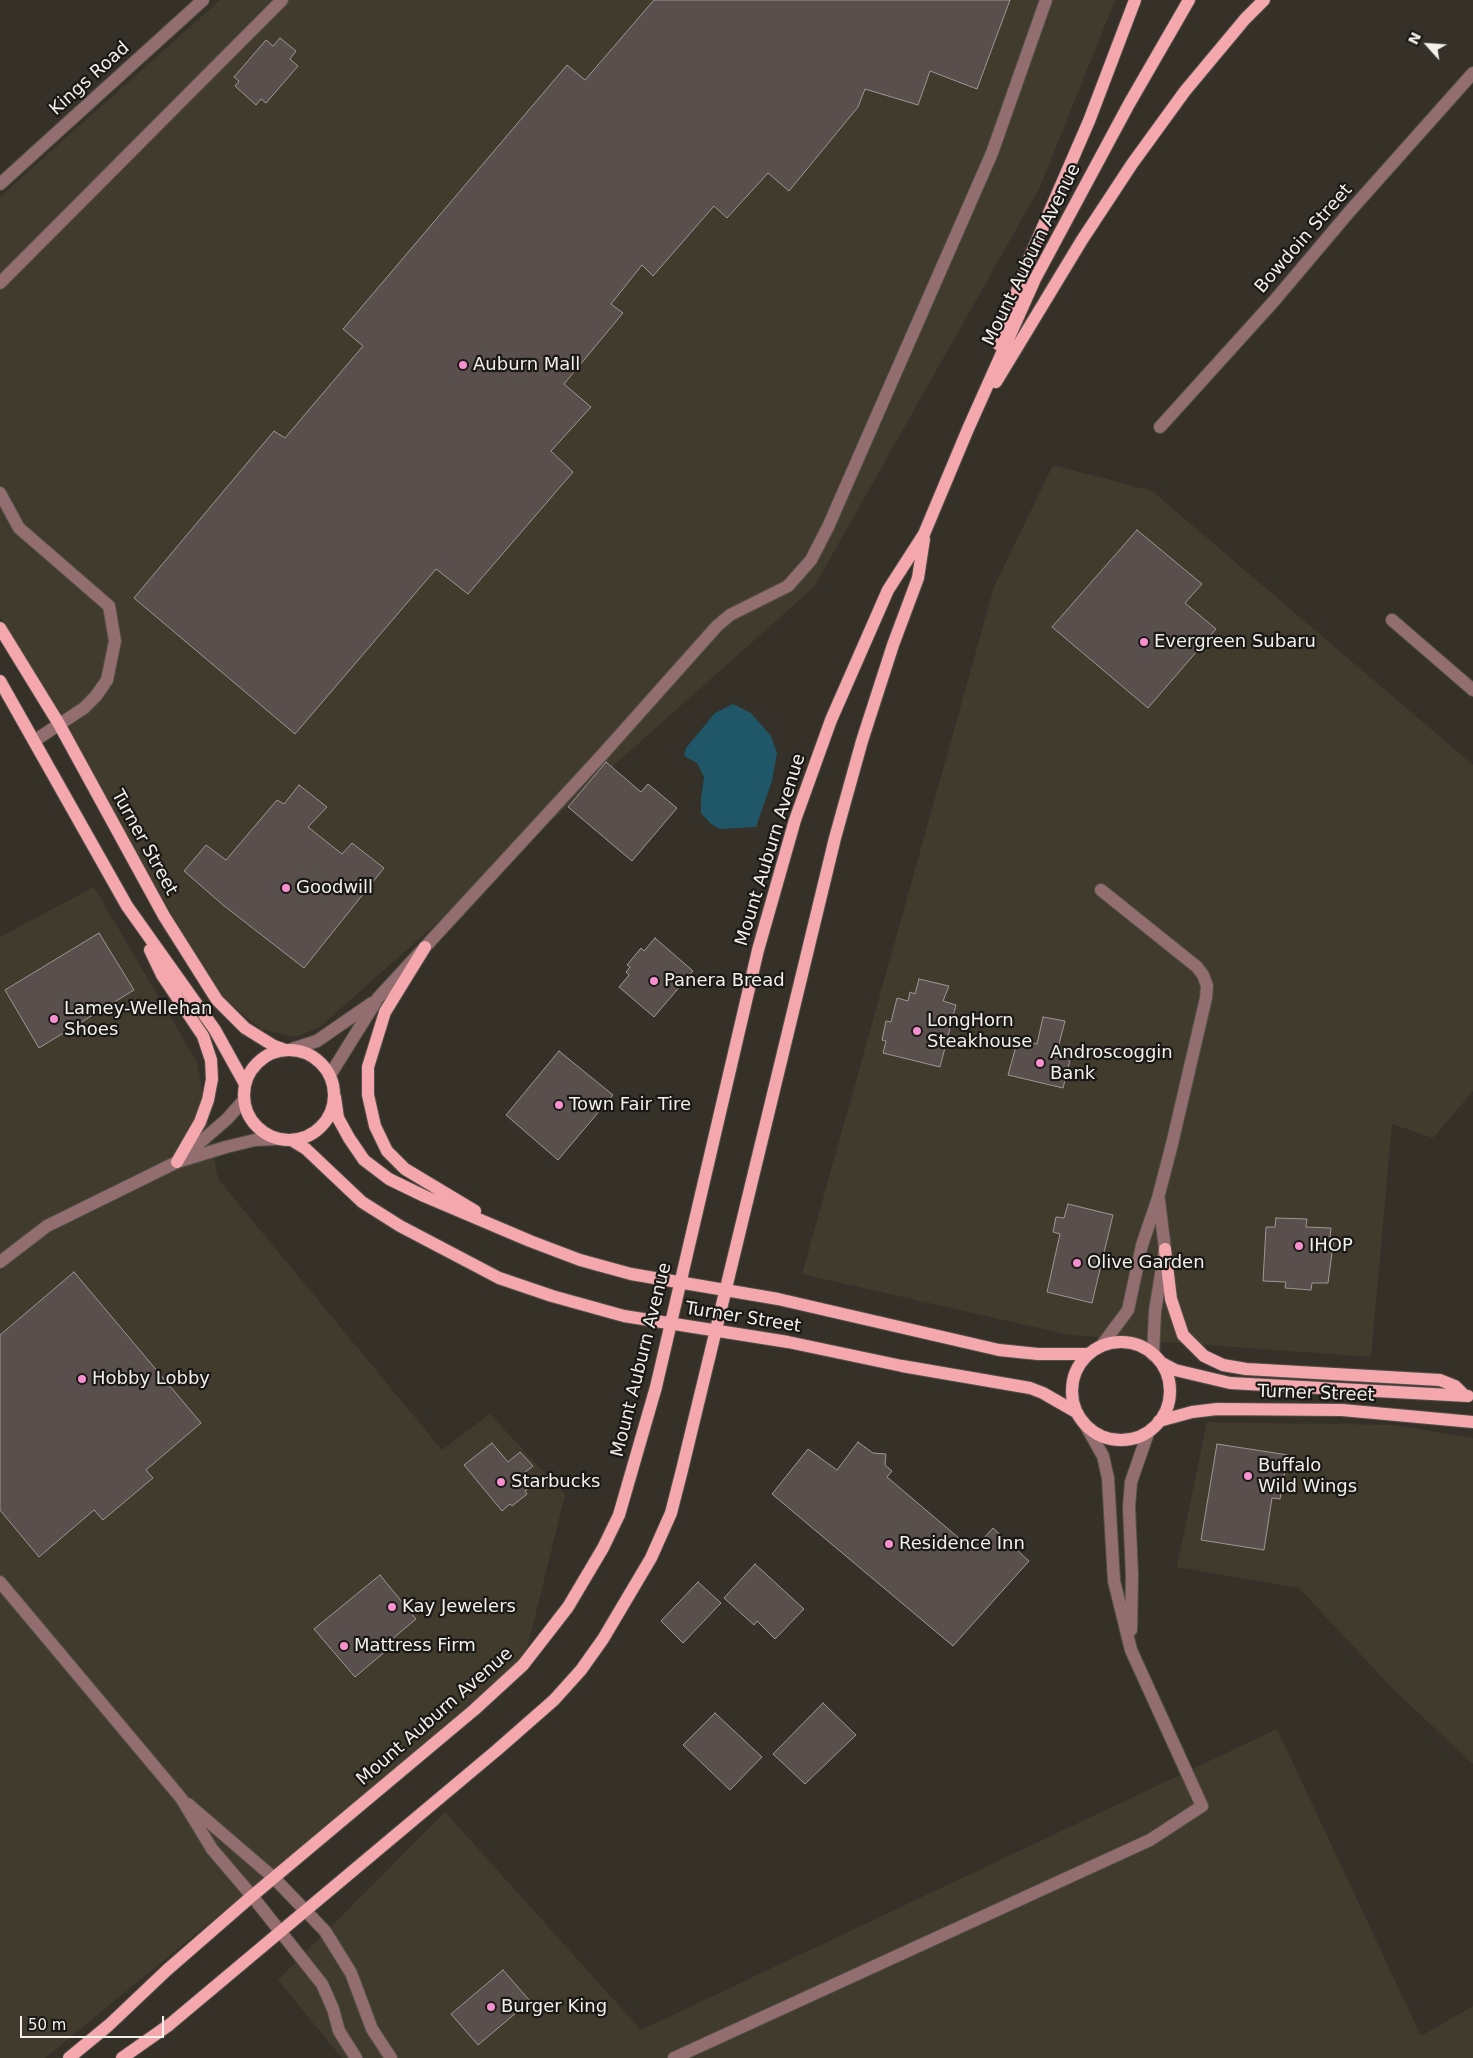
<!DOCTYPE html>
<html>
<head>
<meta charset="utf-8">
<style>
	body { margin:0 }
	#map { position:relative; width:1473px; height:2058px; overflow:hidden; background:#353129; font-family:"DejaVu Sans",sans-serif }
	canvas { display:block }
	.north { position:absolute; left:1403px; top:20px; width:50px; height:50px; -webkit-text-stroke:4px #1b1916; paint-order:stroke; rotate:296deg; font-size:14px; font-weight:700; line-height:20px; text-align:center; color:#f2f0eb }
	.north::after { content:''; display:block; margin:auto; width:18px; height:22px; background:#f2f0eb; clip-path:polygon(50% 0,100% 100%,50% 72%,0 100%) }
	.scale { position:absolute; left:20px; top:2016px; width:144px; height:22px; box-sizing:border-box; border:2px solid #f2f0eb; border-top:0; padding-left:6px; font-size:15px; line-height:18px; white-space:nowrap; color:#f2f0eb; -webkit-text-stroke:4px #1b1916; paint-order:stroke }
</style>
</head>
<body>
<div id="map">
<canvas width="1473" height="2058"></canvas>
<div class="north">N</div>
<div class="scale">50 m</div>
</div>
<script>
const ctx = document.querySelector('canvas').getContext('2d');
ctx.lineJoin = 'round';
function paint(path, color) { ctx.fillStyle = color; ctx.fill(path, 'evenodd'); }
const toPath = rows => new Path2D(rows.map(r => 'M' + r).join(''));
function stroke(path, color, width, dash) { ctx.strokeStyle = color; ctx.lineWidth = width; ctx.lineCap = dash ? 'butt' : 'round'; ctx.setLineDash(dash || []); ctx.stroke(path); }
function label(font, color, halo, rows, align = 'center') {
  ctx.font = font + ' "DejaVu Sans",sans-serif'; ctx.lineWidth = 4.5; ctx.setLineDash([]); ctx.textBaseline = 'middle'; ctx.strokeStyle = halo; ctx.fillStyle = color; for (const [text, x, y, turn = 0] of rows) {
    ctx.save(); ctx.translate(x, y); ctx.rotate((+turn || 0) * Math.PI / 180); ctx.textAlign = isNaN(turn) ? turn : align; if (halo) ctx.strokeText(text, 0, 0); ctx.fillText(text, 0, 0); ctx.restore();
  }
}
const built = toPath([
	[220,0,1115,0,1040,187,814,587,320,1027,295,1037,261,1029,217,993,0,616,0,197],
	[1053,465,1152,491,1473,765,1473,1091,1433,1138,1392,1124,1371,1357,1069,1335,802,1274,994,587],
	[94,887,197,1062,218,1179,442,1450,490,1414,565,1495,523,1665,45,2058,0,2058,0,937],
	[1207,1422,1394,1425,1473,1438,1473,1764,1393,1689,1299,1588,1177,1567],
	[1277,1729,1421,2036,1473,2006,1473,2058,342,2058,278,1980,445,1812,641,2030]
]);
const water = toPath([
	[733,704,751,713,771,736,777,753,772,781,756,827,720,829,711,824,701,813,701,799,704,777,697,763,684,756,686,748,715,713]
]);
const building = toPath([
	[654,0,1010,0,977,89,930,71,918,105,865,89,858,107,789,191,768,173,727,218,714,206,653,276,642,265,611,304,623,313,564,384,591,407,551,451,573,472,468,594,436,569,295,734,134,598,274,431,285,438,363,346,343,329,567,65,585,80,654,0],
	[280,38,296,51,290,59,298,66,266,103,261,99,256,105,235,86,239,81,234,77,266,40,273,46,280,38],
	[1137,530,1202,584,1185,603,1216,629,1148,708,1052,627,1137,530],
	[606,762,641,792,648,784,677,808,632,861,568,807,606,762],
	[299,785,327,807,308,827,342,854,352,843,384,868,304,968,223,905,184,871,206,845,226,860,277,800,284,804,299,785],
	[99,933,134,990,39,1048,5,990,99,933],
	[655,938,693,971,654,1017,619,987,629,975,626,972,630,967,627,965,641,948,644,951,655,938],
	[919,979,949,986,943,1001,956,1005,940,1067,883,1053,886,1041,882,1040,886,1021,891,1022,897,998,908,1001,910,992,915,994,919,979],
	[1043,1017,1065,1021,1058,1048,1072,1052,1063,1088,1008,1075,1018,1039,1037,1044,1043,1017],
	[559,1051,613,1095,558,1160,506,1115,559,1051],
	[1068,1204,1113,1215,1092,1303,1047,1292,1060,1234,1053,1232,1056,1217,1064,1218,1068,1204],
	[1276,1218,1307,1219,1306,1227,1331,1228,1330,1237,1334,1237,1328,1283,1312,1283,1311,1290,1285,1288,1286,1282,1263,1281,1266,1227,1275,1227,1276,1218],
	[74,1272,201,1423,146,1470,153,1478,103,1520,94,1510,39,1557,0,1510,0,1335,74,1272],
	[858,1442,873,1453,886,1454,885,1465,892,1471,887,1477,973,1550,993,1528,1029,1561,953,1646,772,1494,808,1449,837,1470,858,1442],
	[492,1443,508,1462,520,1452,533,1466,520,1476,530,1487,525,1491,527,1494,512,1506,510,1504,502,1511,464,1465,492,1443],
	[1217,1444,1288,1455,1280,1499,1272,1498,1264,1550,1201,1540,1217,1444],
	[755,1564,804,1609,775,1639,757,1621,754,1625,724,1598,755,1564],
	[380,1575,416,1619,391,1640,394,1644,355,1677,314,1629,380,1575],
	[698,1582,721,1603,683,1643,661,1621,698,1582],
	[823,1703,856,1735,805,1784,773,1754,823,1703],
	[715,1713,762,1757,730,1790,683,1745,715,1713],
	[503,1970,530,2001,478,2045,451,2014,503,1970]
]);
const minor = toPath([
	[0,184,203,0],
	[0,283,282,0],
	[1160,427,1274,301,1350,211,1473,73],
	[0,493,19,528,109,606,115,641,107,680,96,696,84,708,34,741],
	[1392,620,1473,690],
	[1101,890,1197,967,1203,975,1207,986,1206,998,1172,1144,1158,1198,1142,1245,1128,1310,1102,1345],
	[292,1049,317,1041,372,1003],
	[330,1075,378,998,602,755,717,626,730,615,788,586,811,560,828,527,992,153,1046,0],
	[182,1158,227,1119,244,1100],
	[0,1262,47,1226,177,1162,226,1147,255,1140,275,1139],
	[1153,1355,1155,1311,1165,1249,1159,1200],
	[0,1582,181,1798,212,1849,252,1896,322,1984,333,2009,339,2031,356,2058],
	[1131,1630,1132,1576,1129,1507,1131,1482,1148,1433],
	[188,1804,274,1878,325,1931,351,1973,372,2029,391,2058],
	[674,2058,1150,1840,1202,1806,1131,1650,1114,1581,1108,1478,1103,1456,1086,1426]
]);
const major = toPath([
	[998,344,1026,266,1089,121,1135,0],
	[996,382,1082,240,1132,164,1185,91,1245,19,1264,0],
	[0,628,59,724,164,916,217,1000,245,1028,274,1046,285,1050],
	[0,681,127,906,215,1030,245,1084],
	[425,947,385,1012,368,1067,368,1095,375,1126,387,1151,405,1169,475,1211],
	[150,950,162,975,203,1036,211,1060,212,1079,208,1100,200,1122,177,1162],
	'244 1095a45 45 0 1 1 90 0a45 45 0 1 1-90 0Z',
	[335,1097,338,1118,349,1138,364,1160,389,1179,424,1196,530,1241,580,1260,631,1274,778,1299,999,1350,1038,1354,1088,1354],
	[293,1141,306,1149,362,1202,400,1226,499,1278,552,1296,624,1316,788,1342,902,1366,1030,1388,1043,1393,1076,1412],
	[1165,1249,1171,1299,1183,1335,1204,1356,1223,1365,1246,1369,1440,1380,1455,1386,1465,1396],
	'1072 1391a49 49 0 1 1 98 0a49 49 0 1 1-98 0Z',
	[1162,1363,1175,1370,1230,1383,1468,1396],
	[1159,1421,1192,1412,1217,1409,1342,1410,1473,1422],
	[69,2058,109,2025,167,1970,252,1896,474,1710,523,1665,568,1607,603,1548,619,1515,656,1387,758,950,795,820,831,720,888,590,924,534,968,429,1035,279,1129,104,1189,0],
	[122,2058,169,2025,497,1750,554,1700,581,1670,603,1639,651,1558,671,1513,682,1470,835,838,862,741,893,645,918,578,924,539]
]);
const markers = [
	[463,365,5,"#f690cf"],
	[1144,642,5,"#f690cf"],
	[286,888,5,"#f690cf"],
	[654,981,5,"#f690cf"],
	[54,1019,5,"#f690cf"],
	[917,1031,5,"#f690cf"],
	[1040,1063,5,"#f690cf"],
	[559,1105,5,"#f690cf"],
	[1299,1246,5,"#f690cf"],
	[1077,1263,5,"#f690cf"],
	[82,1379,5,"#f690cf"],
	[1248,1476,5,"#f690cf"],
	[501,1482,5,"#f690cf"],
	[889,1544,5,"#f690cf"],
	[392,1607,5,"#f690cf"],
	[344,1646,5,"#f690cf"],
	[491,2007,5,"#f690cf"]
];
const streetNames = [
	["Kings Road",90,79,-42],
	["Bowdoin Street",1304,239,-49],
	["Mount Auburn Avenue",1032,255,-64],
	["Turner Street",144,843,61],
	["Mount Auburn Avenue",771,850,-73],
	["Turner Street",743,1318,9],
	["Mount Auburn Avenue",642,1360,-76],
	["Turner Street",1316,1394,2],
	["Mount Auburn Avenue",435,1717,-41]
];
const poiNames = [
	["Auburn Mall",473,365],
	["Evergreen Subaru",1154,642],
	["Goodwill",296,888],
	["Panera Bread",664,981],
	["Lamey-Wellehan",64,1009],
	["Shoes",64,1030],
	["LongHorn",927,1021],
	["Steakhouse",927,1042],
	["Androscoggin",1050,1053],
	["Bank",1050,1074],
	["Town Fair Tire",569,1105],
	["IHOP",1309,1246],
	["Olive Garden",1087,1263],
	["Hobby Lobby",92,1379],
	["Buffalo",1258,1466],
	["Wild Wings",1258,1487],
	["Starbucks",511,1482],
	["Residence Inn",899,1544],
	["Kay Jewelers",402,1607],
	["Mattress Firm",354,1646],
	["Burger King",501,2007]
];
paint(built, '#413b2d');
paint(water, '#1f5668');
paint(building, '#594f4d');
stroke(building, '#a19593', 1);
stroke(minor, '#535048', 14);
stroke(major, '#535048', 14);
stroke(minor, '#936e70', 12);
stroke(major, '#f4a8ad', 12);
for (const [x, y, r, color] of markers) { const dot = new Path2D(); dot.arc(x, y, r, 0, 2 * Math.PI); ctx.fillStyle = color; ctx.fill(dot); stroke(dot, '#1b1916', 2); }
label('18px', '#f2f0eb', '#1b1916', streetNames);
label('18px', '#f2f0eb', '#1b1916', poiNames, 'left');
</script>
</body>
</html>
